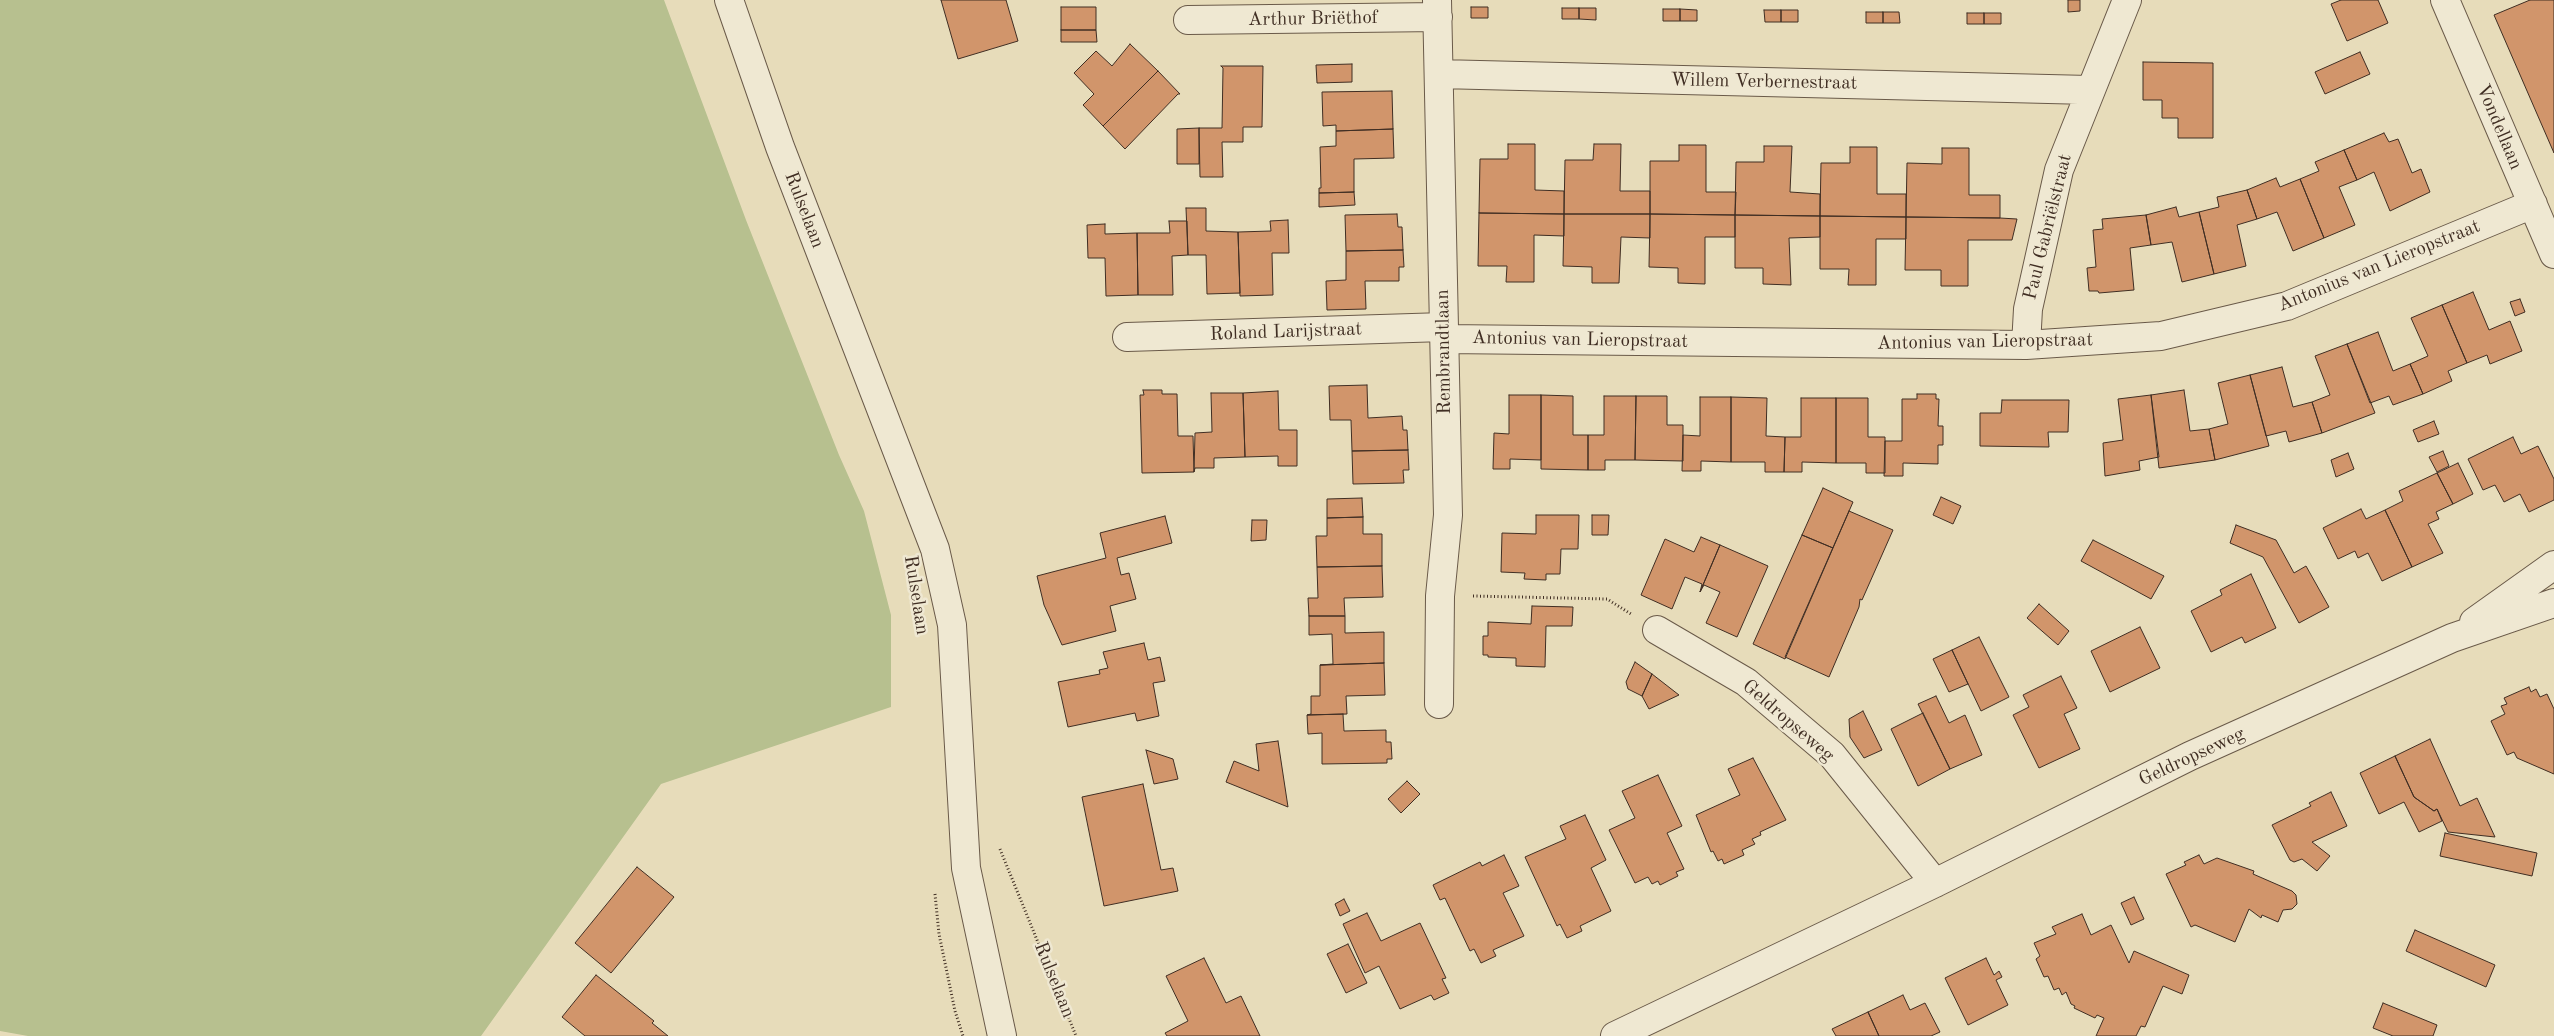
<!DOCTYPE html>
<html>
<head>
<meta charset="utf-8">
<style>
	body { margin:0 }
	canvas { display:block; background:#e7dcba }
</style>
</head>
<body>
<canvas width="2554" height="1036"></canvas>
<script>
const ctx = document.querySelector('canvas').getContext('2d');
ctx.lineJoin = 'round';
function paint(path, color) { ctx.fillStyle = color; ctx.fill(path, 'evenodd'); }
const toPath = rows => new Path2D(rows.map(r => 'M' + r).join(''));
function stroke(path, color, width, dash) { ctx.strokeStyle = color; ctx.lineWidth = width; ctx.lineCap = dash ? 'butt' : 'round'; ctx.setLineDash(dash || []); ctx.stroke(path); }
function label(font, color, halo, rows, align = 'center') {
  ctx.font = font + ' "Old Standard TT",serif'; ctx.lineWidth = 5; ctx.setLineDash([]); ctx.textBaseline = 'middle'; ctx.strokeStyle = halo; ctx.fillStyle = color; for (const [text, x, y, turn = 0] of rows) {
    ctx.save(); ctx.translate(x, y); ctx.rotate((+turn || 0) * Math.PI / 180); ctx.textAlign = isNaN(turn) ? turn : align; if (halo) ctx.strokeText(text, 0, 0); ctx.fillText(text, 0, 0); ctx.restore();
  }
}
const green = toPath([
	[0,0,664,0,746,220,839,455,864,511,891,615,891,707,661,784,481,1036,28,1036,0,1031]
]);
const building = toPath([
	[941,0,1006,0,1018,41,958,59,941,0],
	[2068,0,2080,0,2080,11,2068,12,2068,0],
	[2341,0,2378,0,2388,23,2347,41,2331,4,2341,0],
	[2530,0,2554,0,2554,153,2494,15,2530,0],
	[1061,7,1096,7,1096,30,1061,30,1061,7],
	[1471,7,1488,7,1488,18,1471,18,1471,7],
	[1562,8,1579,8,1579,19,1562,19,1562,8],
	[1579,8,1596,8,1596,20,1579,19,1579,8],
	[1663,9,1680,9,1680,21,1663,21,1663,9],
	[1680,9,1697,10,1697,21,1680,21,1680,9],
	[1764,10,1781,10,1781,22,1765,22,1764,10],
	[1781,10,1798,10,1798,22,1781,22,1781,10],
	[1866,12,1883,12,1883,23,1866,23,1866,12],
	[1883,12,1899,12,1900,23,1883,23,1883,12],
	[1967,13,1984,13,1984,24,1967,24,1967,13],
	[1984,13,2001,13,2001,24,1984,24,1984,13],
	[1061,30,1096,30,1097,42,1061,42,1061,30],
	[1130,44,1158,71,1103,126,1083,105,1094,94,1074,73,1096,51,1112,66,1130,44],
	[2360,52,2370,74,2325,94,2315,72,2360,52],
	[2143,62,2213,63,2213,138,2178,138,2178,118,2162,118,2162,100,2143,100,2143,62],
	[1352,64,1352,82,1317,83,1316,65,1352,64],
	[1221,66,1263,66,1262,127,1243,127,1243,142,1222,142,1223,177,1200,177,1199,128,1222,128,1223,68,1221,66],
	[1158,71,1180,94,1178,94,1125,149,1103,126,1158,71],
	[1392,91,1393,129,1336,131,1336,125,1323,126,1322,92,1392,91],
	[1199,128,1199,164,1177,164,1177,129,1199,128],
	[1393,129,1394,158,1354,159,1354,192,1319,193,1319,188,1321,188,1320,147,1336,146,1336,131,1393,129],
	[2384,133,2389,142,2398,139,2412,173,2421,169,2430,192,2390,211,2374,172,2357,180,2344,150,2384,133],
	[1508,144,1535,144,1535,190,1564,191,1564,214,1479,213,1480,159,1508,159,1508,144],
	[1594,144,1621,144,1620,191,1650,191,1650,214,1564,214,1565,160,1593,160,1594,144],
	[1679,145,1706,145,1706,192,1736,192,1735,215,1650,214,1650,161,1679,161,1679,145],
	[1764,146,1792,146,1790,192,1820,194,1820,216,1735,215,1736,162,1764,162,1764,146],
	[1850,147,1877,147,1877,194,1906,194,1906,217,1820,216,1821,163,1850,163,1850,147],
	[1942,148,1969,148,1969,195,2000,195,2000,218,1906,217,1907,163,1942,164,1942,148],
	[2344,150,2357,180,2339,187,2355,225,2324,238,2300,179,2319,171,2315,162,2344,150],
	[2276,178,2280,187,2300,179,2324,238,2293,251,2277,212,2257,219,2247,190,2276,178],
	[2247,190,2257,219,2237,225,2246,266,2214,274,2199,212,2219,207,2217,197,2247,190],
	[1354,192,1355,205,1319,207,1319,193,1354,192],
	[2176,207,2179,217,2199,212,2214,274,2182,282,2172,242,2151,245,2146,215,2176,207],
	[1186,208,1206,208,1206,231,1238,232,1240,293,1207,294,1206,255,1188,255,1186,208],
	[1479,213,1564,214,1564,236,1534,235,1534,282,1506,282,1507,266,1478,266,1479,213],
	[1397,214,1398,227,1402,227,1403,250,1346,251,1345,215,1397,214],
	[1564,214,1650,214,1650,238,1621,237,1619,283,1592,283,1592,267,1563,266,1564,214],
	[1650,214,1735,215,1735,237,1705,237,1705,284,1678,283,1678,268,1649,267,1650,214],
	[1735,215,1820,216,1820,237,1789,238,1791,285,1763,284,1763,268,1735,268,1735,215],
	[2146,215,2151,245,2130,248,2134,290,2099,293,2098,291,2089,291,2087,268,2096,267,2093,230,2103,229,2102,219,2146,215],
	[1820,216,1906,217,1906,239,1876,239,1876,285,1848,285,1849,269,1820,269,1820,216],
	[1906,217,2000,218,2017,219,2012,240,1968,240,1968,286,1941,286,1941,270,1905,270,1906,217],
	[1288,220,1289,253,1272,253,1273,295,1240,296,1238,232,1271,231,1270,221,1288,220],
	[1169,221,1187,221,1188,255,1172,256,1173,295,1138,295,1137,233,1170,233,1169,221],
	[1105,224,1105,234,1137,233,1138,295,1106,296,1105,258,1088,258,1087,225,1105,224],
	[1403,250,1404,267,1399,267,1399,281,1365,281,1366,309,1327,310,1326,281,1346,280,1346,251,1403,250],
	[2473,292,2489,330,2510,321,2522,351,2490,364,2487,355,2467,363,2442,305,2473,292],
	[2520,299,2525,312,2515,316,2510,302,2520,299],
	[2442,305,2467,363,2448,371,2452,381,2423,394,2410,364,2428,356,2411,318,2442,305],
	[2378,332,2393,371,2410,364,2423,394,2393,405,2389,396,2370,403,2347,344,2378,332],
	[2347,344,2375,413,2322,433,2312,402,2330,395,2315,356,2347,344],
	[2282,367,2293,407,2312,402,2322,433,2289,442,2286,431,2266,436,2250,375,2282,367],
	[2250,375,2269,446,2215,460,2209,429,2228,424,2218,383,2250,375],
	[1367,385,1368,418,1402,416,1403,430,1407,430,1408,450,1352,451,1351,420,1330,420,1329,386,1367,385],
	[1143,390,1162,390,1162,394,1177,394,1178,436,1193,436,1194,472,1142,473,1140,395,1144,395,1143,390],
	[2184,390,2190,431,2209,429,2215,460,2159,468,2151,395,2184,390],
	[1278,391,1279,430,1297,430,1297,466,1278,466,1278,456,1245,457,1243,393,1278,391],
	[1211,393,1243,393,1245,457,1214,458,1214,468,1195,468,1194,472,1195,433,1212,432,1211,393],
	[1917,394,1936,394,1936,399,1939,399,1938,426,1943,426,1943,445,1938,445,1938,464,1903,463,1903,476,1884,476,1885,441,1902,441,1902,399,1917,399,1917,394],
	[1509,395,1541,395,1541,460,1510,459,1510,469,1493,469,1494,433,1509,434,1509,395],
	[1541,395,1573,396,1573,435,1588,435,1588,470,1541,469,1541,395],
	[2151,395,2159,457,2139,461,2140,470,2105,476,2103,443,2123,440,2118,399,2151,395],
	[1604,396,1636,396,1635,460,1605,460,1605,470,1588,470,1588,435,1604,435,1604,396],
	[1636,396,1667,396,1667,425,1683,425,1683,461,1635,460,1636,396],
	[1700,397,1731,397,1731,462,1701,461,1701,471,1682,471,1683,435,1700,436,1700,397],
	[1731,397,1767,398,1766,436,1785,437,1784,472,1765,472,1765,462,1731,462,1731,397],
	[1801,398,1836,398,1836,463,1802,462,1802,472,1784,472,1785,437,1801,437,1801,398],
	[1836,398,1868,398,1868,437,1885,437,1885,473,1866,473,1866,463,1836,463,1836,398],
	[2002,400,2069,400,2068,432,2048,432,2049,447,1980,446,1980,413,2001,413,2002,400],
	[2434,421,2439,434,2418,442,2413,430,2434,421],
	[2513,437,2521,454,2538,446,2554,479,2554,500,2529,512,2520,494,2504,502,2495,485,2483,490,2468,459,2513,437],
	[1408,450,1409,470,1403,470,1404,483,1353,484,1352,451,1408,450],
	[2443,451,2449,466,2437,472,2429,457,2443,451],
	[2348,453,2354,469,2336,477,2331,460,2348,453],
	[2458,463,2473,494,2453,504,2437,473,2458,463],
	[2437,473,2453,504,2436,512,2439,519,2428,524,2443,553,2412,567,2385,510,2403,501,2399,491,2437,473],
	[1823,488,1853,502,1833,548,1802,535,1823,488],
	[1941,497,1961,506,1953,524,1933,515,1941,497],
	[1362,498,1363,517,1327,518,1327,499,1362,498],
	[2361,509,2366,519,2385,510,2412,567,2382,581,2368,553,2358,558,2355,551,2338,559,2323,528,2361,509],
	[1849,511,1893,530,1862,600,1860,599,1859,607,1829,677,1785,657,1849,511],
	[1536,515,1579,515,1578,549,1561,549,1560,574,1546,574,1546,580,1524,579,1525,573,1501,572,1502,533,1536,534,1536,515],
	[1592,515,1609,515,1608,535,1592,535,1592,515],
	[1165,516,1172,543,1117,558,1121,575,1129,573,1136,599,1110,606,1116,631,1062,645,1044,605,1037,576,1106,558,1100,533,1165,516],
	[1363,517,1363,534,1382,534,1382,566,1317,567,1316,536,1327,536,1327,518,1363,517],
	[1252,520,1267,520,1266,540,1251,541,1252,520],
	[2236,525,2276,540,2294,573,2306,566,2329,607,2299,623,2263,557,2230,543,2236,525],
	[1802,535,1833,548,1785,659,1753,644,1802,535],
	[1701,537,1720,545,1700,592,1702,584,1685,577,1672,609,1641,595,1665,539,1694,552,1701,537],
	[2093,540,2164,576,2151,599,2081,561,2093,540],
	[1720,545,1768,566,1737,637,1706,623,1720,592,1704,585,1700,592,1720,545],
	[1382,566,1383,597,1344,598,1345,616,1309,616,1308,598,1318,598,1317,567,1382,566],
	[2251,574,2276,628,2245,643,2242,637,2211,652,2191,611,2222,595,2220,590,2251,574],
	[2039,604,2069,631,2058,645,2027,618,2039,604],
	[1532,606,1573,607,1572,626,1546,626,1545,667,1516,666,1516,658,1488,657,1488,655,1483,655,1483,636,1488,636,1488,622,1531,624,1532,606],
	[1309,616,1345,616,1345,633,1384,632,1384,663,1320,665,1333,664,1332,634,1309,635,1309,616],
	[2140,627,2160,668,2110,692,2091,651,2140,627],
	[1979,637,2009,697,1981,711,1952,650,1979,637],
	[1144,643,1148,660,1160,657,1165,681,1153,683,1159,716,1137,721,1135,713,1068,727,1058,682,1100,674,1099,670,1108,668,1103,652,1144,643],
	[1952,650,1968,684,1949,692,1933,659,1952,650],
	[1635,662,1652,674,1642,696,1628,689,1626,682,1635,662],
	[1384,663,1385,695,1346,696,1347,714,1307,715,1311,714,1311,696,1320,696,1320,665,1384,663],
	[1652,674,1679,695,1649,709,1642,696,1652,674],
	[2061,676,2077,708,2064,714,2080,749,2039,768,2013,715,2029,707,2023,695,2061,676],
	[2529,687,2531,692,2536,689,2540,697,2547,694,2554,709,2554,774,2517,758,2514,752,2507,755,2491,721,2505,714,2501,706,2507,704,2504,698,2529,687],
	[1936,696,1949,723,1965,715,1982,755,1950,769,1918,704,1936,696],
	[1863,711,1882,750,1864,758,1850,737,1849,719,1863,711],
	[1923,713,1950,769,1918,786,1891,729,1923,713],
	[1343,714,1344,731,1386,730,1386,742,1391,742,1392,759,1387,759,1387,763,1322,764,1322,733,1308,734,1307,715,1343,714],
	[2430,739,2460,806,2477,798,2495,837,2448,832,2437,809,2434,811,2414,797,2395,756,2430,739],
	[1278,741,1288,807,1226,782,1234,761,1259,771,1256,744,1278,741],
	[1146,750,1173,759,1178,779,1154,784,1146,750],
	[2395,756,2414,797,2434,811,2437,809,2442,821,2419,832,2404,802,2379,814,2360,773,2395,756],
	[1753,758,1786,820,1760,832,1761,835,1752,839,1755,844,1742,850,1744,855,1724,864,1722,859,1718,861,1713,851,1711,852,1696,815,1740,795,1728,769,1753,758],
	[1658,775,1682,826,1667,833,1684,869,1676,872,1678,876,1660,885,1658,881,1652,884,1648,877,1635,883,1609,830,1635,818,1622,791,1658,775],
	[1407,781,1420,794,1401,813,1388,799,1407,781],
	[1143,784,1161,870,1173,868,1178,891,1104,906,1082,797,1143,784],
	[2331,792,2347,826,2312,842,2330,856,2317,871,2302,859,2294,862,2290,860,2272,825,2311,806,2309,803,2331,792],
	[1585,815,1606,860,1591,868,1611,911,1580,926,1582,931,1567,938,1560,924,1557,926,1525,857,1566,839,1560,826,1585,815],
	[2445,833,2537,853,2532,876,2440,856,2445,833],
	[1504,855,1519,886,1503,893,1524,936,1493,950,1496,956,1481,963,1474,949,1470,951,1445,898,1440,900,1433,885,1480,862,1482,866,1504,855],
	[2199,855,2204,864,2217,858,2254,871,2253,874,2292,891,2296,895,2297,904,2292,909,2283,910,2278,922,2262,915,2261,918,2249,909,2235,942,2195,925,2191,927,2166,874,2186,865,2184,862,2199,855],
	[637,867,674,897,611,973,575,943,637,867],
	[2134,897,2144,919,2131,925,2121,903,2134,897],
	[1344,899,1350,911,1340,916,1335,904,1344,899],
	[1367,913,1381,941,1420,923,1446,978,1442,979,1449,993,1434,1000,1431,995,1400,1009,1379,966,1365,973,1343,924,1367,913],
	[2082,914,2091,935,2111,925,2129,963,2134,951,2189,975,2182,994,2163,986,2145,1027,2141,1026,2136,1036,2096,1036,2104,1018,2097,1015,2095,1018,2074,1008,2075,1006,2071,1004,2066,992,2062,995,2059,988,2054,990,2048,976,2044,977,2036,959,2040,956,2034,943,2056,934,2052,927,2082,914],
	[2415,930,2495,965,2486,987,2406,951,2415,930],
	[1348,944,1367,983,1346,993,1327,954,1348,944],
	[1204,958,1226,1003,1241,996,1260,1036,1167,1036,1165,1033,1188,1021,1166,976,1204,958],
	[1986,958,1994,975,1999,971,2002,977,1996,980,2008,1005,1968,1025,1945,978,1986,958],
	[596,975,654,1021,652,1023,668,1036,585,1036,562,1017,596,975],
	[1903,995,1910,1010,1925,1003,1940,1032,1931,1036,1879,1036,1868,1012,1903,995],
	[2383,1003,2437,1025,2433,1036,2393,1036,2373,1028,2383,1003],
	[1868,1012,1879,1036,1836,1036,1832,1029,1868,1012]
]);
const path = toPath([
	[1473,596,1607,599,1631,614],
	[1000,849,1076,1036],
	[935,894,939,934,955,1011,963,1036]
]);
const minor = toPath([
	[729,0,780,147,935,549,952,625,966,868,1002,1036],
	[1437,0,1448,515,1440,596,1439,704],
	[2445,0,2554,254],
	[1188,20,1438,17],
	[1439,74,2089,90],
	[1127,337,1444,327],
	[1444,339,2026,345,2161,336,2287,306,2533,204],
	[2026,345,2028,309,2059,170,2127,0],
	[2474,622,2554,565],
	[1657,630,1746,682,1832,755,1935,883],
	[1615,1036,1935,883,2190,756,2452,638,2554,603]
]);
const streetNames = [
	["Arthur Briëthof",1313,19,-1],
	["Willem Verbernestraat",1764,82,1],
	["Vondellaan",2499,127,67],
	["Rulselaan",804,210,69],
	["Paul Gabriëlstraat",2048,227,-76],
	["Antonius van Lieropstraat",2379,266,-22],
	["Roland Larijstraat",1286,332,-2],
	["Antonius van Lieropstraat",1580,340,1],
	["Antonius van Lieropstraat",1985,342,-1],
	["Rembrandtlaan",1444,352,-91],
	["Rulselaan",916,595,81],
	["Geldropseweg",1788,721,41],
	["Geldropseweg",2192,757,-25],
	["Rulselaan",1054,980,68]
];
paint(green, '#b7c08f');
paint(building, '#d1956b');
stroke(building, '#402e23', 1);
stroke(minor, '#6a5a49', 30);
stroke(path, '#402e23', 3, [1, 2.5]);
stroke(minor, '#efe8d2', 28);
label('19px', '#402e23', '#efe8d2', streetNames);
</script>
</body>
</html>
